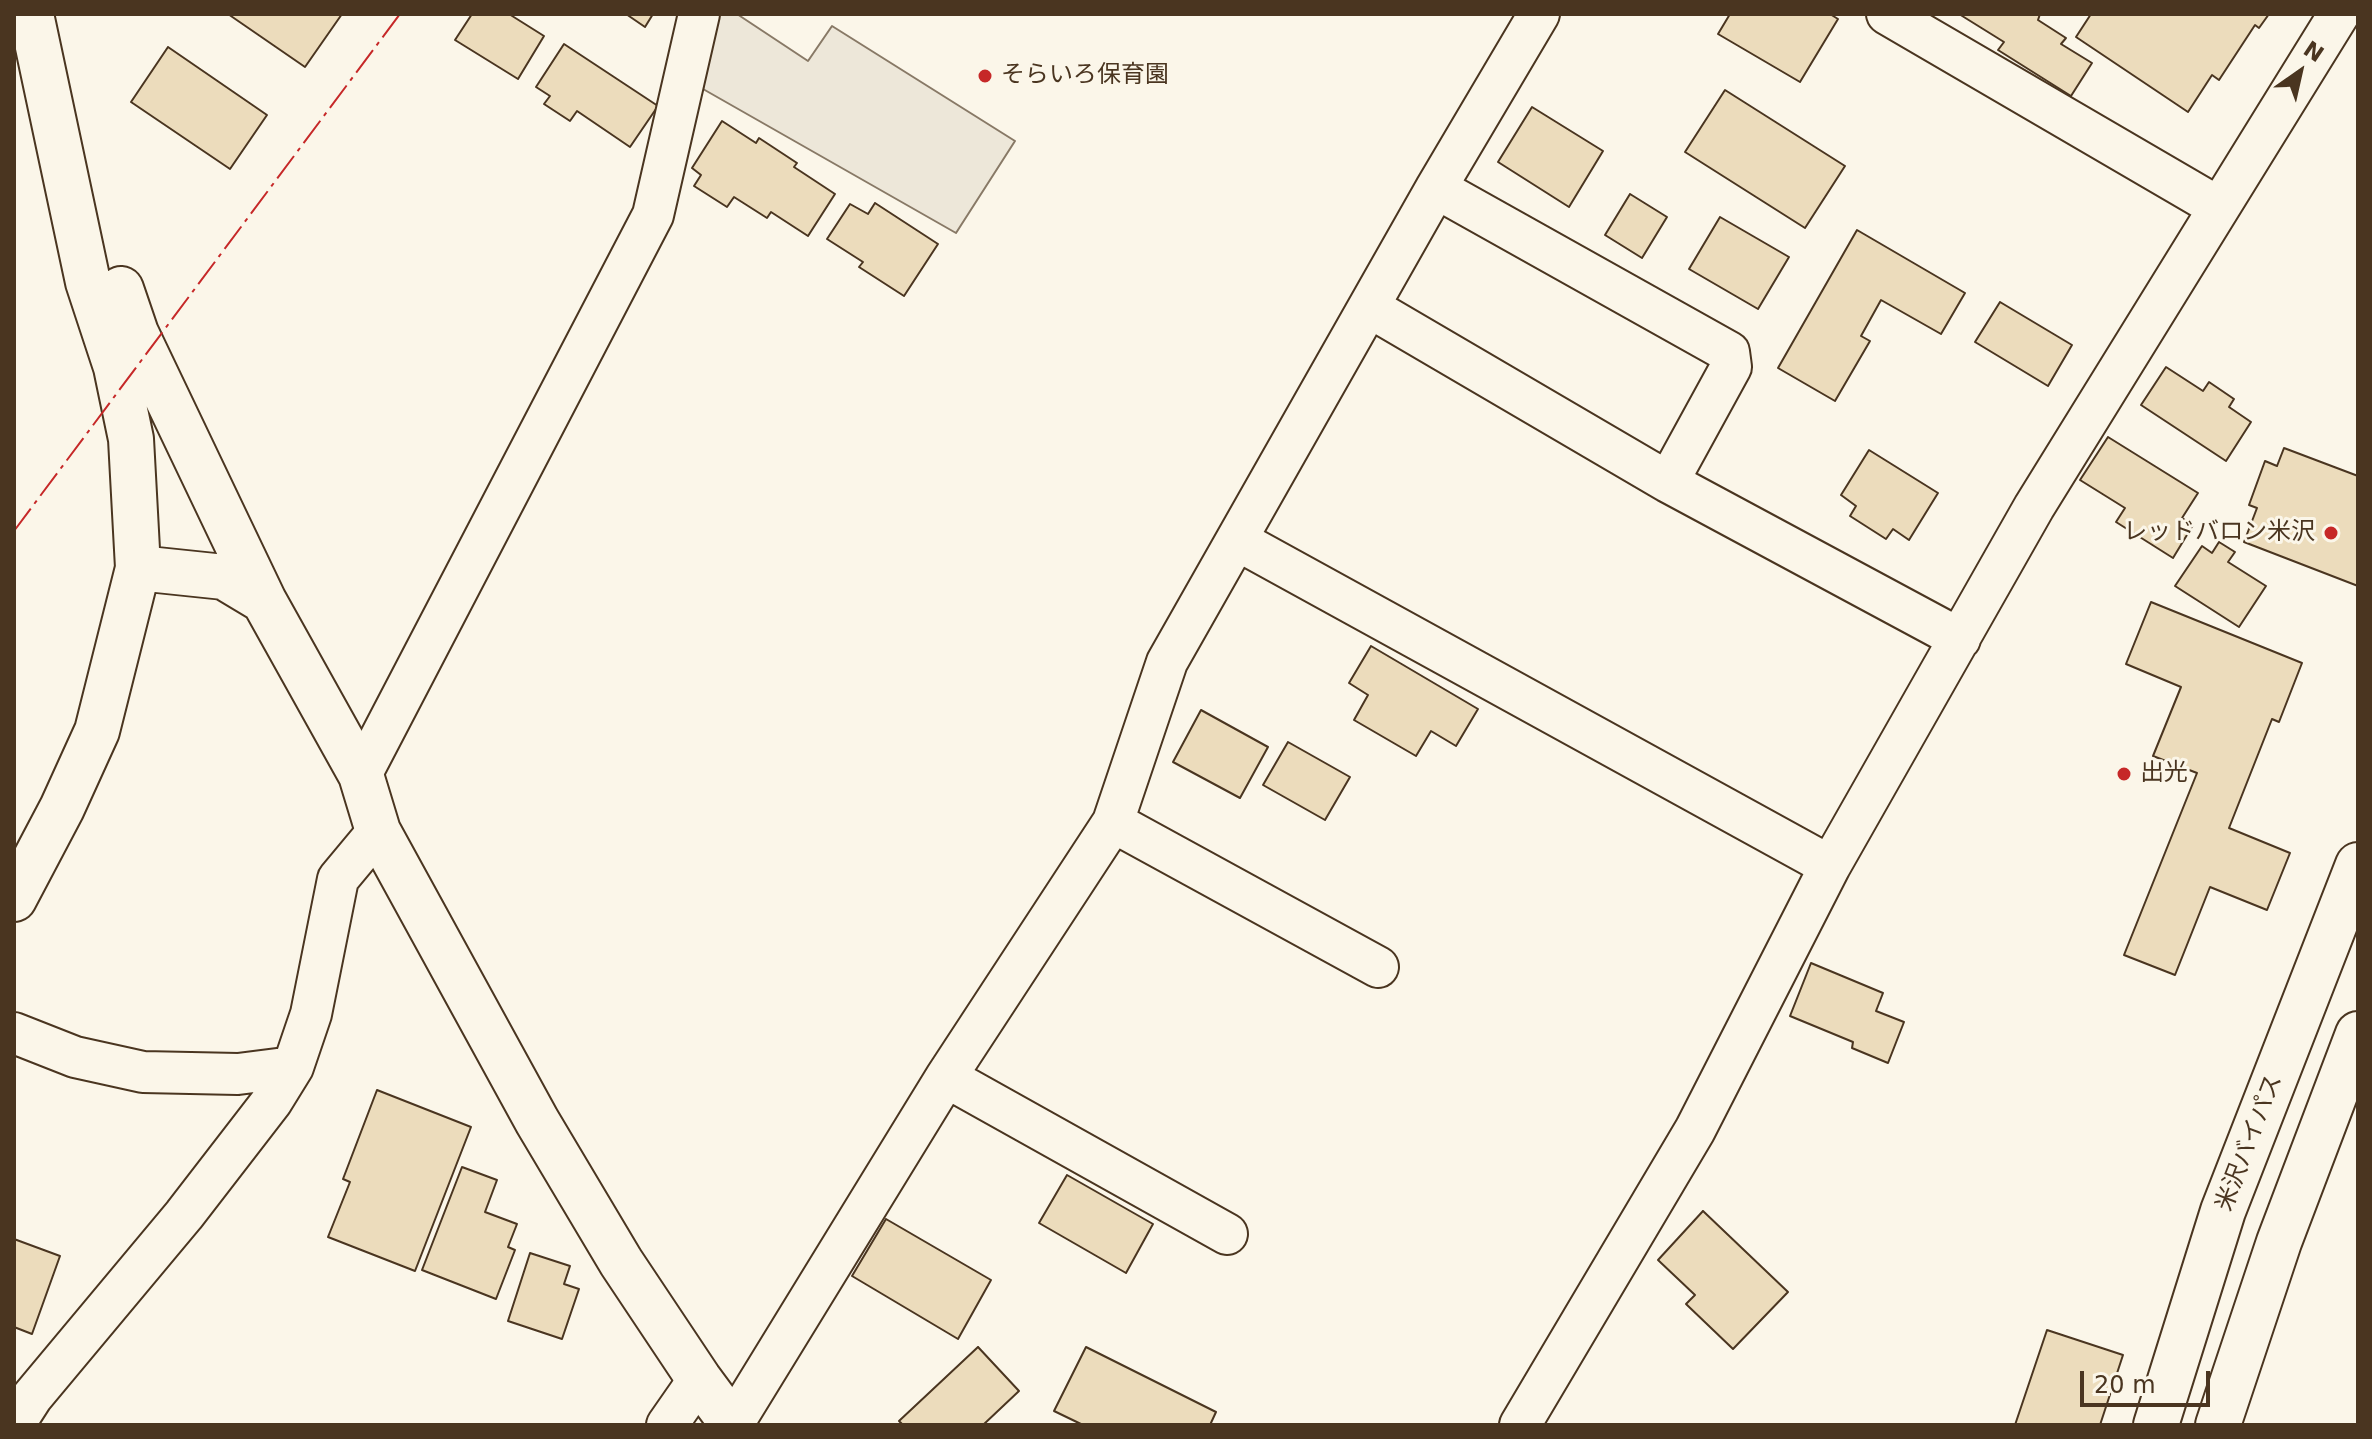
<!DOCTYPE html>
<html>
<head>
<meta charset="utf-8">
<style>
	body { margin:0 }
	#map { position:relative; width:2372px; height:1439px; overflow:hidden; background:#fbf6e9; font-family:"DejaVu Sans",sans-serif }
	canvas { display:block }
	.frame { position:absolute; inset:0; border:16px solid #4a3520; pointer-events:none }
	.north { position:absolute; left:2260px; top:32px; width:80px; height:80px; -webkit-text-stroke:6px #fbf6e9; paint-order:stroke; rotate:34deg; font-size:22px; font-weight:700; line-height:32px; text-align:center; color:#4a3520 }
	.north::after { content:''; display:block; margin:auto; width:28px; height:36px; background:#4a3520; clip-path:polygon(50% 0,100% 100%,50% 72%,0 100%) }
	.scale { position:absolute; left:2080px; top:1371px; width:130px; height:36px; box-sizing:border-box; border:4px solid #4a3520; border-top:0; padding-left:10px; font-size:24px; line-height:28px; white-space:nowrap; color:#4a3520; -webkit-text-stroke:6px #fbf6e9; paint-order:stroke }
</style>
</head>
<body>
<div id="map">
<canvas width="2372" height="1439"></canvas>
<div class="frame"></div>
<div class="north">N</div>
<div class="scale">20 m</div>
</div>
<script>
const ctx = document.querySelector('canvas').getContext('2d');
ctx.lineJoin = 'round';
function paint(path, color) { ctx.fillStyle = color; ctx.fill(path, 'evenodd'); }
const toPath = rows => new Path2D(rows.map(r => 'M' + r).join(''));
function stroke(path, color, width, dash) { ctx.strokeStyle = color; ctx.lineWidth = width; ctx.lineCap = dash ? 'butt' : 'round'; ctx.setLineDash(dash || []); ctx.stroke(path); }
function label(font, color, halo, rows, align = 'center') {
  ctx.font = font + ' "DejaVu Sans","Noto Sans JP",sans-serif'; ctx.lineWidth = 6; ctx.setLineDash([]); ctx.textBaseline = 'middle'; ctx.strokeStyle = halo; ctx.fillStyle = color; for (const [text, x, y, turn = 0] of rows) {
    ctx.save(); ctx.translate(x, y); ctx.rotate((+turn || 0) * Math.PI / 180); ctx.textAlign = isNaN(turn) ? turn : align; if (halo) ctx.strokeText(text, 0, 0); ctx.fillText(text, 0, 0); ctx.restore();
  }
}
const parking = toPath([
	[715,14,737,14,808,61,832,26,1015,141,956,233,703,89,715,14]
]);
const building = toPath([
	[228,14,342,14,305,67,228,14],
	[472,14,509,14,544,36,518,79,455,40,472,14],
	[626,14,653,14,645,27,626,14],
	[1730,14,1830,14,1838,19,1800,82,1718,34,1730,14],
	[1959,14,2040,14,2038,20,2066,38,2061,44,2092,63,2071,96,1998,50,2004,42,1959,14],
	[2091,14,2269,14,2259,28,2255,25,2219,80,2212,75,2188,112,2076,37,2091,14],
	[564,44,658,106,630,147,577,111,570,121,544,104,550,96,536,87,564,44],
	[168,47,267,115,230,169,131,102,168,47],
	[1725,90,1845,166,1805,228,1685,152,1725,90],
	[1532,107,1603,151,1569,207,1498,162,1532,107],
	[722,121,756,143,759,138,797,163,794,167,835,194,808,236,771,212,767,218,734,197,727,207,694,186,701,175,692,168,722,121],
	[1630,194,1667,217,1642,258,1605,235,1630,194],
	[875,203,938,244,904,296,859,267,863,262,827,239,850,204,868,214,875,203],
	[1720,217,1789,257,1758,309,1689,269,1720,217],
	[1857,230,1965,293,1941,334,1881,300,1861,336,1870,341,1835,401,1778,368,1857,230],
	[2000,302,2072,345,2048,386,1975,342,2000,302],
	[2166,367,2203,391,2209,382,2234,399,2229,407,2251,422,2226,461,2141,405,2166,367],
	[2108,437,2198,493,2182,518,2193,525,2173,558,2116,522,2125,508,2080,480,2108,437],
	[2284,448,2358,476,2358,586,2244,542,2257,508,2249,505,2265,461,2277,466,2284,448],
	[1869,450,1938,493,1909,540,1893,529,1886,539,1850,516,1856,506,1841,495,1869,450],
	[2219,542,2235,552,2228,562,2266,586,2239,627,2175,586,2202,546,2212,553,2219,542],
	[2151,602,2302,663,2279,722,2272,719,2229,828,2290,853,2267,910,2210,887,2175,975,2124,955,2197,773,2153,756,2181,687,2126,664,2151,602],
	[1371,646,1478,709,1456,746,1431,731,1416,756,1354,720,1368,695,1349,683,1371,646],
	[1201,710,1268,747,1240,798,1173,762,1201,710],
	[1288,742,1350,777,1325,820,1263,785,1288,742],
	[1811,963,1883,993,1876,1011,1904,1022,1888,1063,1852,1048,1853,1042,1790,1016,1811,963],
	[377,1090,471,1127,415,1271,328,1237,350,1182,343,1179,377,1090],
	[462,1167,497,1180,485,1212,517,1224,508,1247,515,1250,496,1299,422,1270,462,1167],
	[1067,1175,1153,1224,1126,1273,1039,1223,1067,1175],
	[1703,1211,1788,1292,1733,1349,1686,1304,1695,1295,1658,1260,1703,1211],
	[886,1219,991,1280,958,1339,852,1276,886,1219],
	[14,1239,60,1256,32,1334,14,1327,14,1239],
	[530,1253,570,1266,564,1284,579,1289,562,1339,508,1321,530,1253],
	[2047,1330,2123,1355,2100,1425,2015,1425,2047,1330],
	[978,1347,1019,1391,983,1425,903,1425,899,1421,978,1347],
	[1086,1347,1216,1412,1210,1425,1083,1425,1054,1411,1086,1347]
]);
const street = toPath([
	[1887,14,2218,207],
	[1369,307,1668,482,1731,367,1729,352,1436,188],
	[1668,482,1960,639],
	[1237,540,1830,866],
	[361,775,653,215,699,14],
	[1113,822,1378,967],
	[14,1033,75,1057,143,1072,238,1074,293,1067],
	[946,1077,1227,1234],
	[733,1424,946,1077,1113,822,1167,662,1436,188,1539,14],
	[14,1425,32,1397,184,1215,272,1101,293,1067,311,1014,338,879,378,831],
	[667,1425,699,1379],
	[1520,1425,1695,1130,1830,866,2034,507,2339,14]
]);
const secondary = toPath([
	[121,289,136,333,264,601],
	[138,568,224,577,264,601,361,775,378,831,537,1121,621,1262,699,1379,733,1425],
	[14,899,62,808,97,731,138,568,131,439,116,367,88,282,31,14]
]);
const highway = toPath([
	[2156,1425,2223,1211,2358,865],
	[2218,1425,2279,1242,2358,1034]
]);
const power = toPath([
	[14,531,400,14]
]);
const markers = [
	[985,76,8,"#c62828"],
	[2331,533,8,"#c62828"],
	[2124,774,8,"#c62828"]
];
const poiNames = [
	["そらいろ保育園",1001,76],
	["レッドバロン米沢",2315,533,"right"],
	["出光",2140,774]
];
const streetNames = [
	["米沢バイパス",2250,1143,-69]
];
paint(parking, '#ede7d9');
stroke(parking, '#887966', 2);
paint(building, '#ecdcbc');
stroke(building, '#4a3520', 2);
stroke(street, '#4a3520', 44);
stroke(secondary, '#4a3520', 48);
stroke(highway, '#4a3520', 48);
stroke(street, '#fbf6e9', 40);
stroke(secondary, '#fbf6e9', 44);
stroke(highway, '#fbf6e9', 44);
stroke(power, '#c62828', 2, [28, 6, 4, 6]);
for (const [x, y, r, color] of markers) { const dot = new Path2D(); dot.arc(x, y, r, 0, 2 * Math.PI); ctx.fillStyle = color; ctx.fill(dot); stroke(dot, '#fbf6e9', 3); }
label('24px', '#4a3520', '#fbf6e9', poiNames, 'left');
label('24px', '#4a3520', '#fbf6e9', streetNames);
</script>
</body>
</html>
